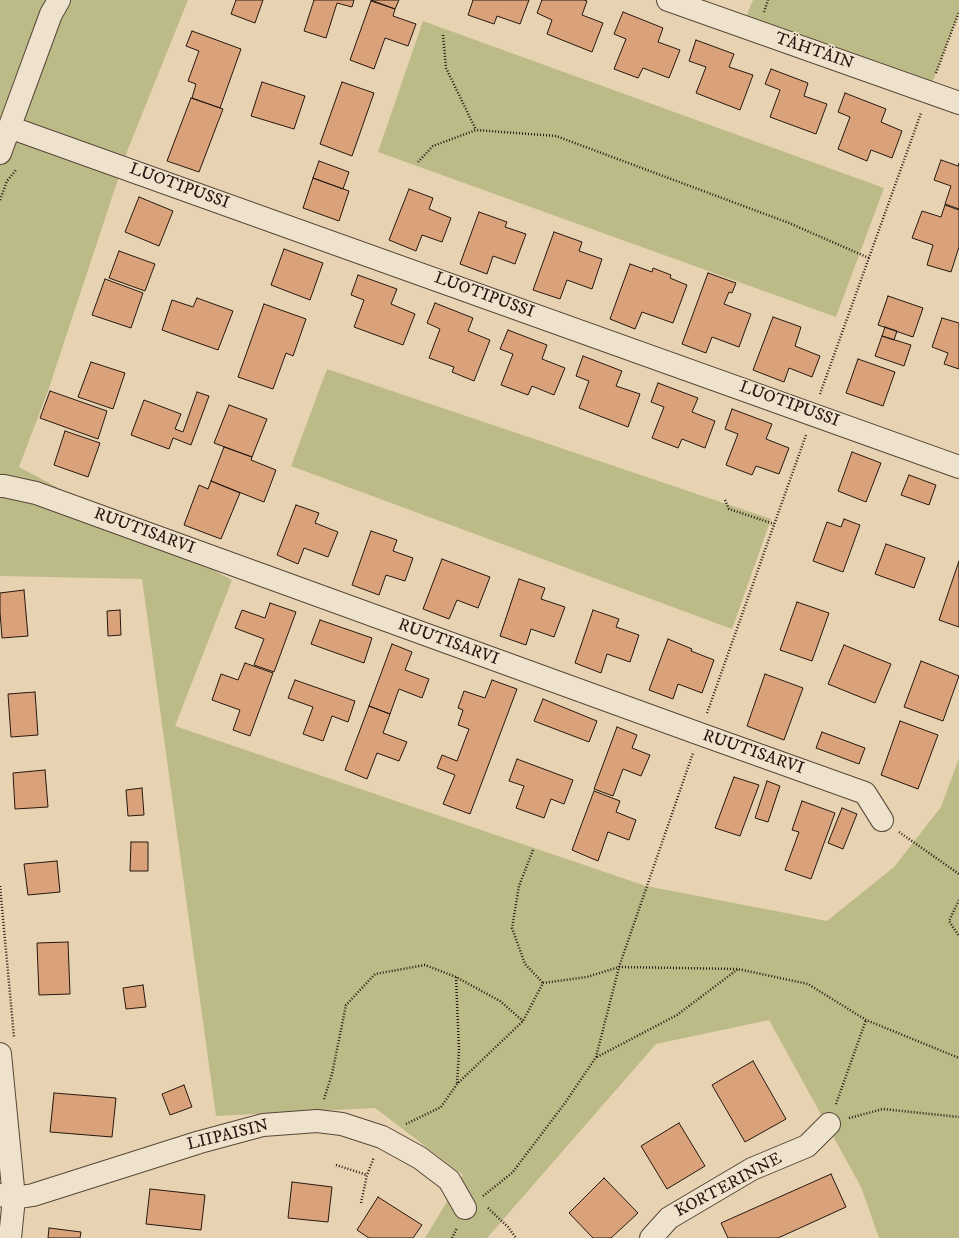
<!DOCTYPE html>
<html>
<head>
<meta charset="utf-8">
<style>
	body { margin:0 }
	canvas { display:block; background:#e7d3b2 }
</style>
</head>
<body>
<canvas width="959" height="1238"></canvas>
<script>
const ctx = document.querySelector('canvas').getContext('2d');
ctx.lineJoin = 'round';
function paint(path, color) { ctx.fillStyle = color; ctx.fill(path, 'evenodd'); }
const toPath = rows => new Path2D(rows.map(r => 'M' + r).join(''));
function stroke(path, color, width, dash) { ctx.strokeStyle = color; ctx.lineWidth = width; ctx.lineCap = dash ? 'butt' : 'round'; ctx.setLineDash(dash || []); ctx.stroke(path); }
function label(font, color, halo, rows, align = 'center') {
  ctx.font = font + ' "IM FELL DW Pica",serif'; ctx.lineWidth = 3; ctx.setLineDash([]); ctx.textBaseline = 'middle'; ctx.strokeStyle = halo; ctx.fillStyle = color; for (const [text, x, y, turn = 0] of rows) {
    ctx.save(); ctx.translate(x, y); ctx.rotate((+turn || 0) * Math.PI / 180); ctx.textAlign = isNaN(turn) ? turn : align; if (halo) ctx.strokeText(text, 0, 0); ctx.fillText(text, 0, 0); ctx.restore();
  }
}
const green = toPath([
	[0,0,188,0,128,149,49,388,19,467,232,580,175,726,646,886,827,921,894,867,941,807,959,758,959,1238,879,1238,861,1187,769,1020,656,1044,487,1238,425,1238,463,1175,375,1108,216,1116,142,579,0,576],
	[753,0,959,0,959,12,931,86,742,26],
	[423,21,884,188,836,317,378,152],
	[327,369,771,519,732,629,291,466]
]);
const building = toPath([
	[236,0,263,0,255,23,231,14,236,0],
	[314,0,354,0,352,7,337,3,326,38,304,31,314,0],
	[371,0,399,0,395,9,371,0],
	[473,0,529,0,520,24,497,16,494,24,468,15,473,0],
	[542,0,584,0,587,1,582,15,603,23,592,52,547,34,552,20,537,13,542,0],
	[371,1,395,9,393,16,416,24,408,46,385,38,374,69,350,60,371,1],
	[623,12,663,28,658,42,680,50,669,78,643,68,638,78,614,69,626,39,614,34,623,12],
	[192,31,241,49,220,108,192,98,196,84,188,81,199,51,186,46,192,31],
	[696,40,734,54,729,67,753,75,740,110,696,93,706,67,689,61,696,40],
	[771,69,808,83,804,96,827,104,816,134,770,117,780,90,765,84,771,69],
	[262,82,305,96,294,129,251,116,262,82],
	[342,82,374,93,352,156,320,144,342,82],
	[845,93,886,109,881,122,902,131,892,158,871,150,867,161,838,149,850,117,838,112,845,93],
	[191,98,223,109,199,172,167,161,191,98],
	[941,160,958,166,959,163,959,209,945,204,951,186,934,180,941,160],
	[319,161,349,172,343,189,313,178,319,161],
	[313,178,349,191,339,221,303,208,313,178],
	[409,189,433,198,429,209,451,218,442,242,422,235,416,251,389,240,409,189],
	[139,197,173,211,159,246,125,232,139,197],
	[945,205,959,210,959,247,951,272,927,265,933,245,912,238,922,211,941,217,945,205],
	[479,212,507,222,505,227,526,234,515,264,493,256,487,274,460,264,479,212],
	[554,232,582,242,579,251,602,259,592,289,567,280,560,299,533,290,554,232],
	[284,249,323,263,310,300,271,285,284,249],
	[119,251,155,264,145,291,109,278,119,251],
	[630,264,652,272,653,268,671,275,670,278,687,285,673,323,642,312,635,329,610,319,630,264],
	[708,273,736,283,732,293,729,292,724,304,751,314,739,347,712,337,706,353,682,344,708,273],
	[358,275,397,289,391,304,415,314,403,345,354,327,364,300,351,295,358,275],
	[105,279,143,293,131,328,92,315,105,279],
	[888,296,923,308,913,337,878,325,888,296],
	[197,298,233,311,218,350,162,330,172,300,193,307,197,298],
	[435,303,473,318,468,331,490,340,474,381,452,372,454,367,429,358,440,329,427,323,435,303],
	[264,304,306,319,293,356,286,353,273,389,238,377,264,304],
	[773,317,801,327,795,346,820,356,812,377,789,368,784,382,753,370,773,317],
	[942,318,959,323,959,369,944,364,948,353,932,347,942,318],
	[885,327,897,331,894,340,882,336,885,327],
	[508,330,547,345,542,359,565,368,554,395,532,386,528,395,501,385,513,354,500,349,508,330],
	[882,336,911,345,904,366,875,356,882,336],
	[583,356,622,371,616,386,640,394,628,427,579,408,589,381,576,376,583,356],
	[858,359,895,372,883,406,846,393,858,359],
	[91,362,125,373,113,409,78,397,91,362],
	[658,383,698,398,692,412,715,421,705,448,682,439,678,448,652,438,664,407,651,402,658,383],
	[50,391,107,411,98,439,40,418,50,391],
	[197,392,209,396,191,445,173,438,169,449,131,435,144,400,181,414,175,429,183,432,197,392],
	[229,405,267,419,252,457,214,443,229,405],
	[732,409,772,424,766,439,789,448,779,474,756,466,752,475,726,465,738,434,725,429,732,409],
	[65,431,100,443,88,477,54,465,65,431],
	[224,447,252,457,251,460,276,470,264,502,211,481,224,447],
	[852,452,881,463,866,502,838,491,852,452],
	[909,475,936,485,929,505,901,495,909,475],
	[211,481,240,493,221,539,184,525,199,485,208,489,211,481],
	[296,505,319,513,315,523,338,532,328,557,304,548,298,564,277,555,296,505],
	[844,519,860,525,843,572,813,561,827,522,841,527,844,519],
	[371,531,397,540,393,551,413,558,405,581,386,575,379,595,352,585,371,531],
	[886,544,925,558,914,588,875,574,886,544],
	[442,559,490,577,478,608,457,600,449,619,423,609,442,559],
	[959,561,959,627,939,620,959,561],
	[519,579,545,588,541,599,565,607,554,637,531,629,526,645,500,636,519,579],
	[24,590,28,636,2,638,0,612,0,593,24,590],
	[797,602,829,613,812,661,780,650,797,602],
	[270,603,296,612,274,672,254,665,264,639,235,628,242,610,265,618,270,603],
	[120,610,121,635,108,636,107,611,120,610],
	[593,610,619,619,616,627,639,635,630,662,607,654,601,673,575,663,593,610],
	[320,620,372,638,364,663,311,644,320,620],
	[668,639,692,649,691,651,714,660,702,693,678,684,673,699,649,690,668,639],
	[392,644,412,652,405,670,429,679,422,698,399,689,390,714,369,706,392,644],
	[844,645,891,664,875,703,828,684,844,645],
	[921,661,959,676,943,721,904,707,921,661],
	[245,663,273,673,250,736,233,730,240,710,212,700,221,674,238,680,245,663],
	[765,674,803,688,784,740,747,726,765,674],
	[295,680,355,701,348,722,332,716,323,741,303,734,313,707,288,698,295,680],
	[492,680,517,689,470,814,443,804,455,775,437,768,442,755,457,761,469,729,458,725,463,710,458,708,464,691,485,698,492,680],
	[35,692,38,735,11,737,8,694,35,692],
	[543,699,597,721,589,742,534,721,543,699],
	[369,706,390,714,383,733,407,742,399,761,377,753,367,779,345,770,369,706],
	[900,721,938,735,918,789,881,775,900,721],
	[617,727,637,735,632,748,650,755,641,776,623,769,613,796,594,789,617,727],
	[822,732,865,748,859,764,816,748,822,732],
	[517,759,573,780,564,804,551,799,544,818,516,808,524,786,509,781,517,759],
	[45,770,48,807,15,809,13,773,45,770],
	[734,777,759,785,740,836,715,828,734,777],
	[767,781,780,786,768,822,755,818,767,781],
	[142,788,144,815,128,816,126,790,142,788],
	[594,791,620,801,616,812,636,820,629,840,608,832,598,861,572,850,594,791],
	[802,801,835,813,811,879,785,870,799,832,792,830,802,801],
	[842,808,857,814,843,849,828,843,842,808],
	[131,842,148,842,148,871,130,871,131,842],
	[57,861,60,892,28,895,24,864,57,861],
	[68,942,70,994,39,995,37,943,68,942],
	[143,985,146,1007,126,1009,123,988,143,985],
	[753,1061,786,1119,745,1142,712,1085,753,1061],
	[184,1085,192,1107,170,1115,162,1094,184,1085],
	[54,1093,116,1098,112,1137,50,1132,54,1093],
	[679,1123,705,1166,667,1189,641,1146,679,1123],
	[831,1174,846,1207,778,1238,728,1238,721,1223,831,1174],
	[604,1178,638,1213,611,1238,593,1238,569,1213,604,1178],
	[292,1182,332,1187,328,1222,288,1218,292,1182],
	[150,1189,205,1195,201,1230,146,1224,150,1189],
	[378,1197,422,1225,413,1238,369,1238,357,1230,378,1197],
	[49,1228,81,1232,80,1238,48,1238,49,1228]
]);
const path = toPath([
	[764,12,768,0],
	[443,35,446,68,476,130],
	[936,73,959,12],
	[418,162,433,146,476,130,556,136,789,223,869,258],
	[0,200,7,181,16,170],
	[820,394,921,113],
	[725,500,729,509,774,524],
	[707,713,806,435],
	[899,832,959,874],
	[533,850,519,886,512,928,525,964,543,983],
	[0,886,14,1037],
	[959,900,949,921,959,936],
	[456,977,459,1050,457,1084],
	[597,1057,677,1015,738,969],
	[324,1099,332,1074,346,1005,375,974,425,965,456,977,500,1001,523,1021],
	[836,1104,866,1020],
	[849,1118,883,1109,959,1117],
	[406,1124,441,1107,457,1084,523,1021,543,983,587,977,619,967,738,969,808,984,866,1020,959,1058],
	[336,1165,367,1175],
	[483,1196,512,1173,565,1103,596,1057,619,967,693,753],
	[361,1203,367,1175,374,1157],
	[488,1208,508,1227,516,1238],
	[452,1238,457,1228]
]);
const minor = toPath([
	[668,0,959,103],
	[9,127,959,467],
	[0,153,51,14,59,0],
	[0,486,4,486,36,493,700,734,865,793,882,820],
	[0,1054,14,1198,10,1238],
	[0,1195,14,1198,33,1195,200,1142,263,1125,317,1121,342,1124,382,1137,420,1158,449,1180,465,1208],
	[651,1238,669,1218,752,1169,807,1146,829,1124]
]);
const streetNames = [
	["TÄHTÄIN",814,52,19],
	["LUOTIPUSSI",179,187,20],
	["LUOTIPUSSI",484,296,20],
	["LUOTIPUSSI",789,405,20],
	["RUUTISARVI",144,532,20],
	["RUUTISARVI",448,643,20],
	["RUUTISARVI",753,753,19],
	["LIIPAISIN",228,1136,-14],
	["KORTERINNE",729,1186,-28]
];
paint(green, '#bcbb88');
paint(building, '#daa27a');
stroke(building, '#261810', 1);
stroke(minor, '#564738', 24);
stroke(path, '#261810', 2.5, [1, 2]);
stroke(minor, '#efe2cd', 22);
label('17px', '#261810', '#efe2cd', streetNames);
</script>
</body>
</html>
